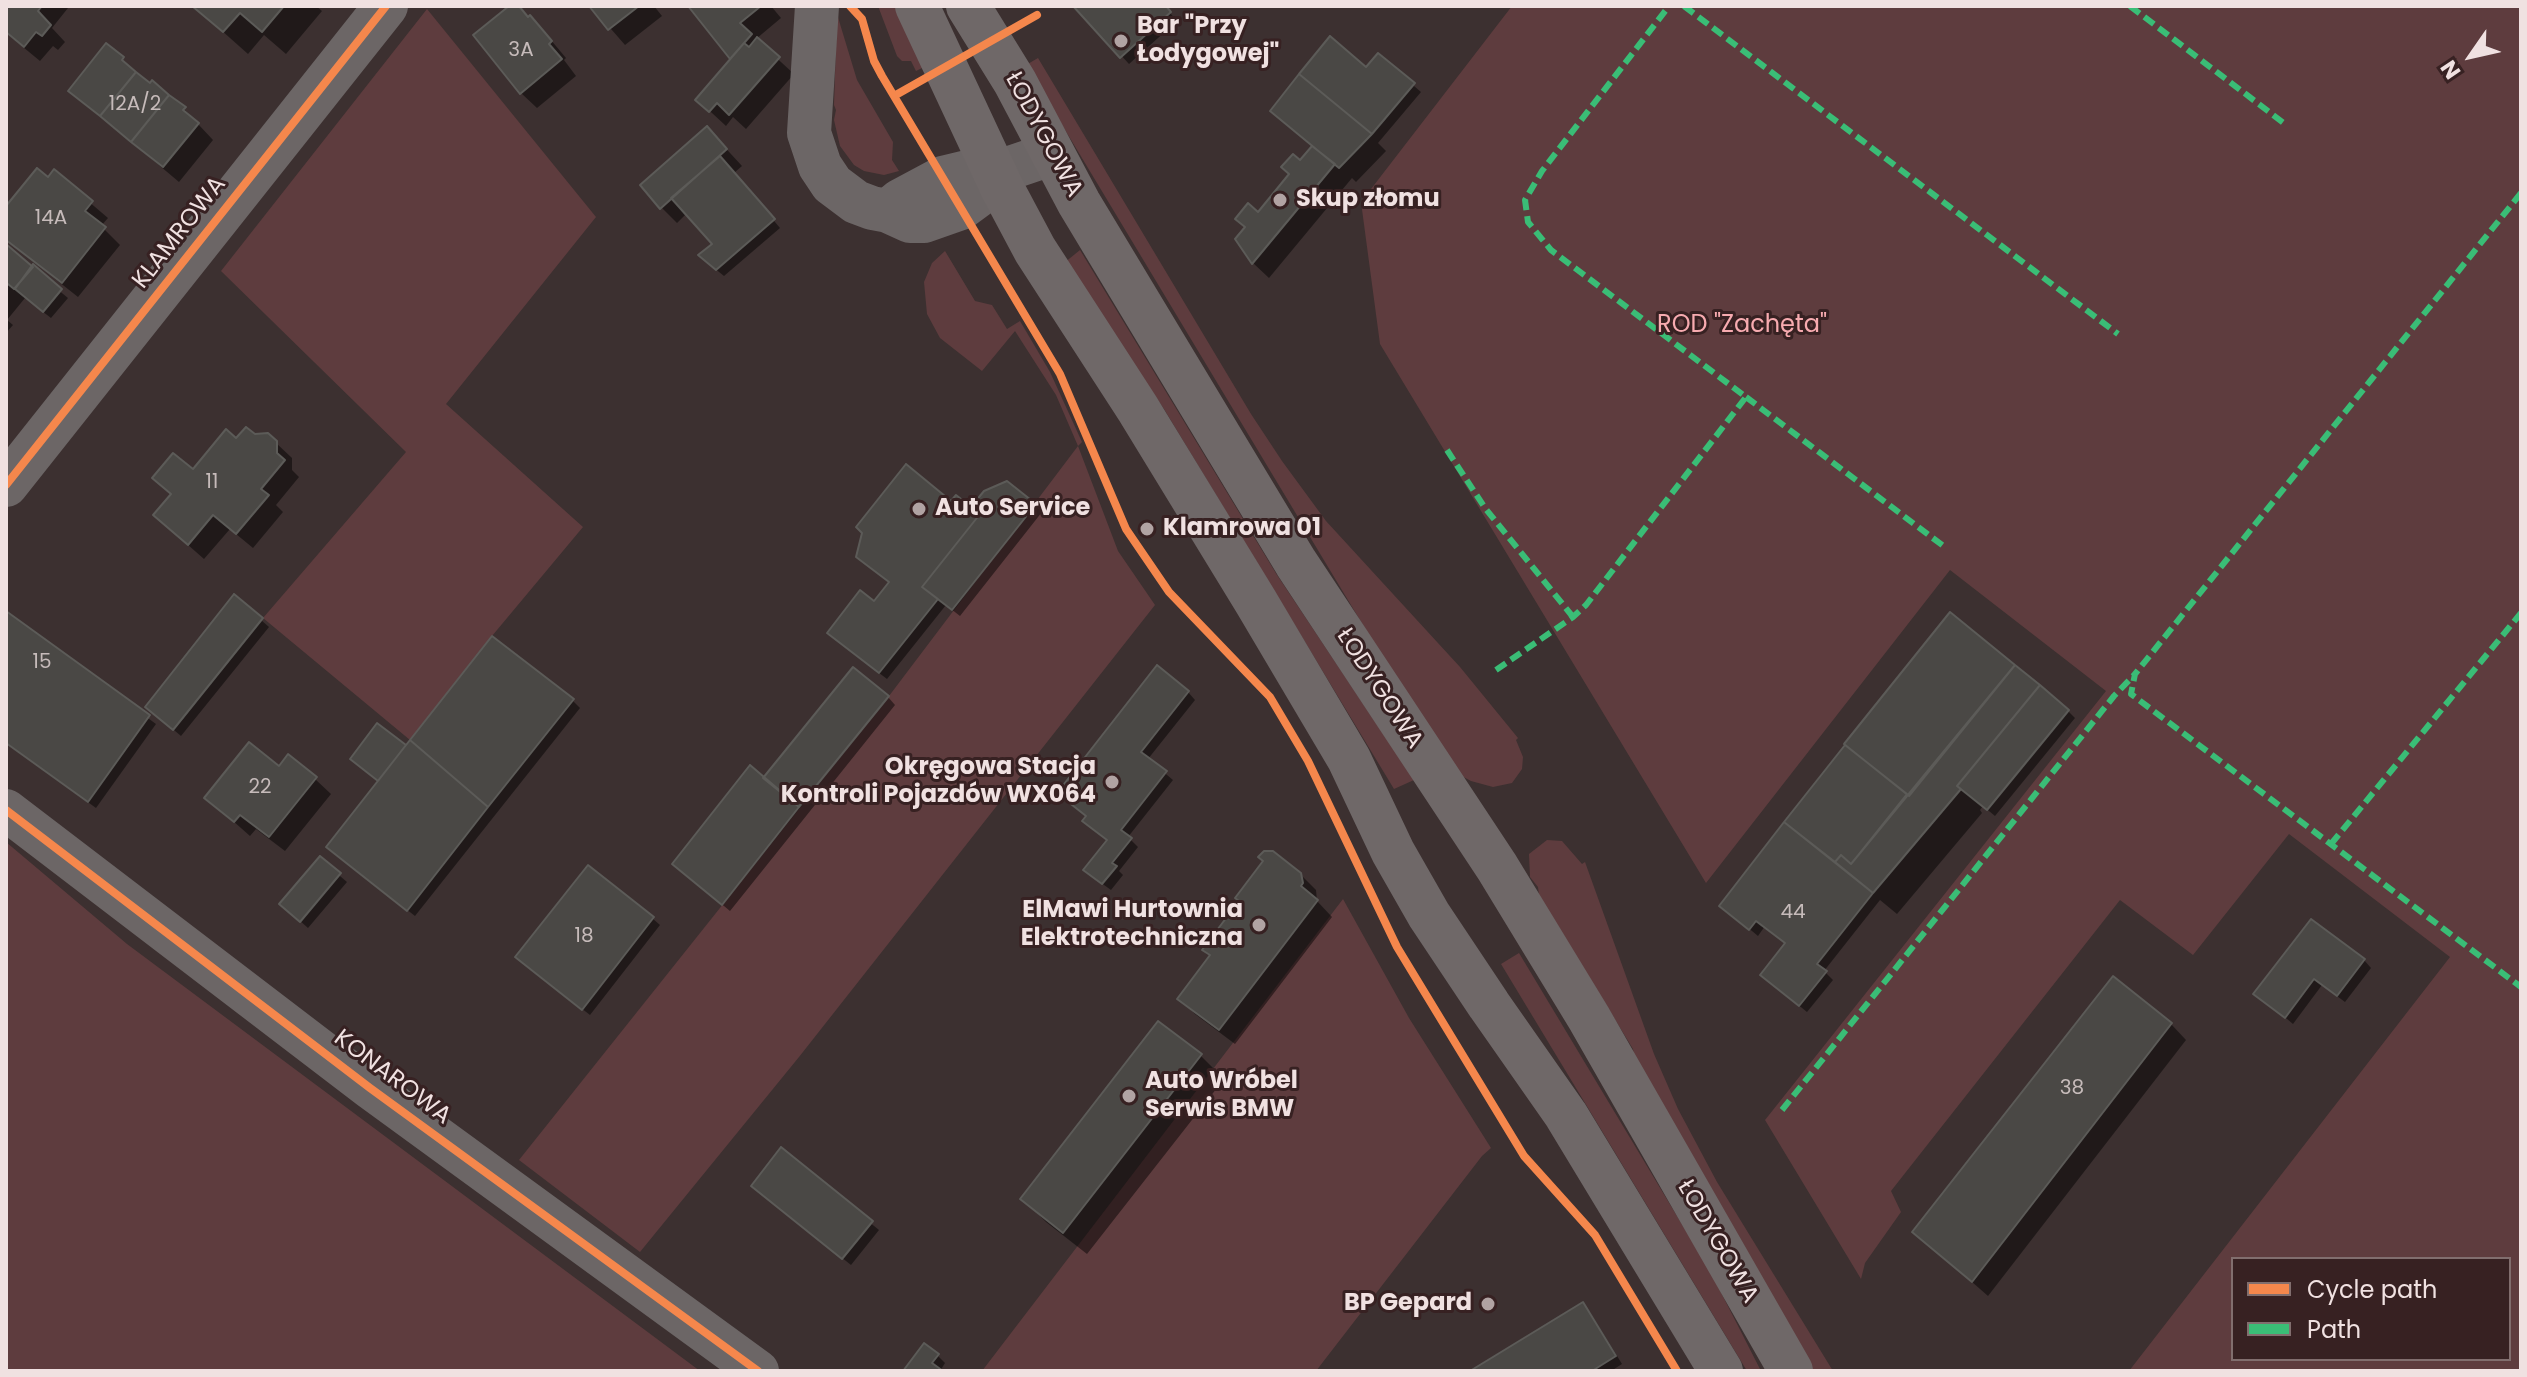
<!DOCTYPE html>
<html>
<head>
<meta charset="utf-8">
<style>
	body { margin:0 }
	#map { position:relative; width:2527px; height:1377px; overflow:hidden; background:#3c3030; font-family:Poppins,sans-serif }
	canvas { display:block }
	.frame { position:absolute; inset:0; border:8px solid #f0e1e1; pointer-events:none }
	.legend { position:absolute; left:2231px; top:1257px; width:280px; height:104px; box-sizing:border-box; background:#372122; border:2px solid #816e6e; margin:0; padding:10px 14px; list-style:none; font-size:24px; color:#f0e1e1 }
	.legend li { display:flex; align-items:center; gap:16px; height:40px }
	.legend b { width:40px; border:2px solid #816e6e }
	.north { position:absolute; left:2431px; top:16px; width:80px; height:80px; -webkit-text-stroke:6px #372122; paint-order:stroke; rotate:236deg; font-size:22px; font-weight:700; line-height:32px; text-align:center; color:#f0e1e1 }
	.north::after { content:''; display:block; margin:auto; width:28px; height:36px; background:#f0e1e1; clip-path:polygon(50% 0,100% 100%,50% 72%,0 100%) }
</style>
</head>
<body>
<div id="map">
<canvas width="2527" height="1377"></canvas>
<div class="frame"></div>
<ul class="legend">
<li><b style="height:10px;background:#f5874c"></b>Cycle path</li>
<li><b style="height:10px;background:#3abd76"></b>Path</li>
</ul>
<div class="north">N</div>
</div>
<script>
const ctx = document.querySelector('canvas').getContext('2d');
ctx.lineJoin = 'round';
function paint(path, color) { ctx.fillStyle = color; ctx.fill(path, 'evenodd'); }
const toPath = rows => new Path2D(rows.map(r => 'M' + r).join(''));
function stroke(path, color, width, dash) { ctx.strokeStyle = color; ctx.lineWidth = width; ctx.lineCap = dash ? 'butt' : 'round'; ctx.setLineDash(dash || []); ctx.stroke(path); }
function label(font, color, halo, rows, align = 'center') {
  ctx.font = font + ' Poppins,sans-serif'; ctx.lineWidth = 6; ctx.setLineDash([]); ctx.textBaseline = 'middle'; ctx.strokeStyle = halo; ctx.fillStyle = color; for (const [text, x, y, turn = 0] of rows) {
    ctx.save(); ctx.translate(x, y); ctx.rotate((+turn || 0) * Math.PI / 180); ctx.textAlign = isNaN(turn) ? turn : align; if (halo) ctx.strokeText(text, 0, 0); ctx.fillText(text, 0, 0); ctx.restore();
  }
}
const green = toPath([
	[878,6,898,6,924,67,916,71,911,61,902,61,897,56],
	[1512,6,2521,6,2521,1371,2129,1371,2450,957,2289,834,2193,955,2120,900,1891,1191,1901,1212,1865,1263,1861,1279,1765,1120,2106,691,1950,570,1706,883,1380,344,1361,202],
	[2233,1259,2509,1259,2509,1359,2233,1359],
	[427,9,596,217,446,404,583,527,492,636,410,740,263,618,406,452,221,271],
	[837,14,857,80,893,142,892,160,899,171,884,175,864,171,854,165,840,146,834,120,836,110,834,105],
	[1038,58,1251,414,1282,461,1326,521,1460,667,1518,738,1516,740,1523,757,1522,769,1512,783,1493,787,1471,781,1454,772,1446,763,1026,65],
	[1080,250,1277,575,1414,780,1394,789,1164,409,1064,263],
	[945,251,975,301,992,305,1007,329,1020,321,1050,372,1082,442,1078,446,1118,551,1155,605,799,1057,640,1252,519,1160,889,696,1078,446,1056,395,1015,331,982,371,940,338,927,314,924,282,932,263],
	[1547,840,1562,841,1582,864,1585,862,1654,1054,1678,1109,1717,1182,1833,1371,1813,1371,1701,1188,1634,1055,1633,1049,1539,895,1538,887,1530,877,1529,854],
	[6,842,127,944,700,1371,6,1371],
	[1343,899,1409,1018,1491,1148,1482,1156,1316,1371,982,1371],
	[1519,953,1710,1271,1761,1371,1747,1371,1501,964]
]);
const shadow = toPath([
	[6,6,67,6,68,8,52,28,65,42,58,50,53,46,40,61,6,33],
	[194,6,316,6,322,11,286,54,264,35,248,54],
	[512,6,517,6,545,33,566,58,564,60,576,76,537,108,521,93],
	[591,6,654,6,662,16,625,45],
	[690,6,771,6,781,18,756,39,794,74,746,129,733,117,726,126,698,100,733,60],
	[1076,6,1164,6,1177,21,1129,64],
	[107,46,150,86,153,83,184,109,213,140,179,182,71,91],
	[1379,56,1421,92,1378,143,1386,151,1356,182,1352,178,1269,278,1253,263,1238,239,1313,147,1272,111,1367,70],
	[707,128,742,166,734,173,780,228,724,276,708,263,715,244,687,213,677,223,661,207],
	[54,172,108,218,101,226,120,245,78,297,6,240,6,210,48,180],
	[6,247,68,298,51,318,25,298,7,320,13,325,6,333],
	[237,441,275,442,292,458,292,470,299,477,276,505,283,512,253,548,230,529,204,559,171,530,172,495,155,478,193,472],
	[951,504,972,510,1035,505,1042,512,960,616,946,605,887,679,836,640,875,604],
	[235,597,269,627,181,736,155,714],
	[6,614,156,724,96,808,6,743],
	[1188,692,1195,700,1148,759,1173,780,1128,837,1138,847,1119,871,1123,875,1111,890,1093,877,1108,841,1088,817],
	[888,697,895,705,730,911,682,871,763,781],
	[572,700,580,708,415,916,336,854,380,782,377,726,407,748],
	[2068,711,2075,718,1995,816,1983,806,1980,810,1982,813,1897,914,1880,900,1824,971,1833,980,1807,1012,1770,982,1787,943,1765,926,1758,936,1722,906,1848,745],
	[279,769,315,779,331,794,285,851,256,829,250,836,207,798],
	[320,859,347,882,308,928,289,911],
	[1265,861,1300,874,1316,890,1317,901,1332,917,1235,1044,1195,1014,1179,998,1212,956],
	[652,918,660,925,590,1015,525,964],
	[2364,960,2371,968,2345,1002,2322,985,2293,1024,2256,993],
	[1159,1024,1201,1056,1224,1079,1087,1254,1046,1222,1023,1199],
	[2171,1024,2186,1040,1988,1296,1915,1232],
	[781,1150,879,1230,851,1265,761,1193],
	[1583,1305,1590,1312,1622,1364,1611,1371,1474,1371],
	[937,1355,945,1363,940,1371,906,1371]
]);
const building = toPath([
	[6,6,42,6,38,11,51,25,42,36,36,32,24,47,6,32,6,6],
	[192,6,284,6,262,32,240,13,223,32,192,6],
	[509,6,519,6,528,17,530,15,552,41,549,44,562,59,520,94,473,35,509,6],
	[589,6,639,6,608,30,589,6],
	[688,6,761,6,740,23,752,34,730,59,688,6],
	[1073,6,1166,6,1171,12,1120,58,1073,6],
	[1330,36,1366,67,1378,53,1415,83,1372,134,1299,74,1330,36],
	[757,37,780,57,729,115,717,103,709,112,695,100,744,43,749,47,757,37],
	[106,43,124,57,122,60,136,72,100,116,68,91,106,43],
	[136,72,150,83,152,80,169,95,131,142,100,116,136,72],
	[1299,74,1372,134,1339,168,1270,111,1299,74],
	[169,95,186,107,183,110,199,123,163,167,131,142,169,95],
	[707,126,727,149,660,209,640,185,707,126],
	[1312,146,1335,164,1252,264,1235,239,1245,227,1235,219,1248,203,1258,212,1289,174,1281,167,1293,154,1300,160,1312,146],
	[720,156,775,219,716,270,698,255,712,244,671,198,720,156],
	[37,168,48,177,54,169,93,201,85,211,106,227,62,283,6,240,6,206,37,168],
	[6,244,33,267,14,289,8,284,6,287,6,244],
	[33,264,62,289,43,312,15,289,33,264],
	[246,427,255,434,268,433,277,441,277,453,285,460,261,489,269,495,236,534,213,515,188,545,153,515,171,494,152,478,173,453,193,469,226,429,236,438,246,427],
	[906,464,951,501,956,495,980,514,922,587,938,599,879,673,827,633,860,590,874,601,889,582,856,557,862,533,856,527,906,464],
	[1007,481,1036,504,952,610,922,587,980,514,971,507,984,491,1007,481],
	[234,594,263,618,173,730,145,707,234,594],
	[6,611,150,715,88,802,6,743,6,611],
	[1950,612,2015,665,1909,796,1844,744,1950,612],
	[492,636,574,699,488,807,410,740,492,636],
	[1157,665,1189,691,1141,752,1167,771,1121,830,1132,838,1112,863,1117,866,1102,884,1083,870,1107,840,1082,821,1086,816,1057,793,1157,665],
	[2015,665,2040,685,1957,786,1961,789,1873,893,1835,862,1841,855,1851,864,2015,665],
	[853,667,889,696,799,807,763,778,853,667],
	[2040,685,2069,710,1987,810,1957,786,2040,685],
	[377,723,406,745,378,781,350,759,377,723],
	[410,740,488,807,407,911,326,847,410,740],
	[249,742,279,766,288,754,317,777,269,837,240,815,234,822,204,798,249,742],
	[1845,745,1907,794,1851,864,1841,855,1835,862,1784,822,1845,745],
	[750,765,799,807,722,905,672,864,750,765],
	[1784,822,1873,893,1817,964,1827,971,1799,1006,1760,975,1785,943,1756,921,1749,930,1719,906,1784,822],
	[1264,851,1273,851,1301,873,1303,883,1301,886,1318,900,1219,1030,1177,999,1210,955,1202,950,1239,901,1235,898,1263,861,1258,857,1264,851],
	[320,856,341,873,300,922,279,904,320,856],
	[588,865,654,917,582,1010,515,957,588,865],
	[2311,919,2365,959,2337,996,2314,979,2285,1018,2253,994,2311,919],
	[2113,976,2172,1023,1972,1282,1912,1232,2113,976],
	[1158,1021,1202,1054,1063,1233,1020,1199,1158,1021],
	[781,1147,873,1221,842,1259,751,1186,781,1147],
	[1583,1302,1616,1356,1592,1371,1470,1371,1583,1302],
	[924,1343,939,1354,932,1363,943,1371,903,1371,924,1343]
]);
const minor = toPath([
	[6,810,370,1088,758,1371]
]);
const tertiary = toPath([
	[817,6,809,133,820,166,832,184,856,202,872,208,888,211,910,221,924,221,961,208,980,194,995,173],
	[888,211,900,201,943,178,968,172,995,173,1051,154],
	[6,485,386,6]
]);
const secondary = toPath([
	[917,6,1002,188,1035,250,1138,409,1256,602,1349,759,1393,852,1429,915,1489,1005,1566,1115,1721,1371],
	[968,6,1015,82,1079,203,1296,563,1497,867,1589,1018,1791,1371]
]);
const quiet = toPath([
	[1684,6,2118,334],
	[2130,6,2285,124],
	[2521,193,2135,674,2131,694,2521,987],
	[1746,397,1946,548],
	[1447,450,1485,508,1573,617],
	[1496,670,1573,617,1586,605,1746,397,1551,250,1528,222,1525,200,1542,171,1669,6],
	[2331,844,2521,613],
	[1782,1110,2114,696,2135,674]
]);
const cycleway = toPath([
	[850,6,862,19,874,61,882,76,1060,374,1126,529,1169,592,1270,697,1308,761,1397,947,1524,1156,1595,1235,1677,1371],
	[894,96,1037,15],
	[6,485,386,6],
	[6,810,370,1088,758,1371]
]);
const markers = [
	[1121,41,8,"#b1a3a3"],
	[1280,200,8,"#b1a3a3"],
	[919,509,8,"#b1a3a3"],
	[1147,529,8,"#b1a3a3"],
	[1112,782,8,"#b1a3a3"],
	[1259,925,8,"#b1a3a3"],
	[1129,1096,8,"#b1a3a3"],
	[1488,1304,8,"#b1a3a3"]
];
const numberNames = [
	["3A",521,51],
	["12A/2",135,105],
	["14A",51,219],
	["11",212,483],
	["15",42,663],
	["22",260,788],
	["44",1793,913],
	["18",584,937],
	["38",2072,1089]
];
const poiNames = [
	["Bar \"Przy",1137,27],
	["Łodygowej\"",1137,55],
	["Skup złomu",1296,200],
	["Auto Service",935,509],
	["Klamrowa 01",1163,529],
	["Okręgowa Stacja",1096,768,"right"],
	["Kontroli Pojazdów WX064",1096,796,"right"],
	["ElMawi Hurtownia",1243,911,"right"],
	["Elektrotechniczna",1243,939,"right"],
	["Auto Wróbel",1145,1082],
	["Serwis BMW",1145,1110],
	["BP Gepard",1472,1304,"right"]
];
const streetNames = [
	["ŁODYGOWA",1043,135,62],
	["KLAMROWA",180,233,-52],
	["ŁODYGOWA",1379,689,57],
	["KONAROWA",392,1078,37],
	["ŁODYGOWA",1717,1242,60]
];
const parkNames = [
	["ROD \"Zachęta\"",1742,326]
];
paint(green, '#5e3c3e');
paint(shadow, '#0007');
paint(building, '#4a4845');
stroke(building, '#5c5b58', 2);
stroke(minor, '#6c6666', 42);
stroke(tertiary, '#6c6666', 44);
stroke(secondary, '#6f6868', 44);
stroke(quiet, '#3abd76', 6, [12, 6]);
stroke(cycleway, '#f5874c', 8);
for (const [x, y, r, color] of markers) { const dot = new Path2D(); dot.arc(x, y, r, 0, 2 * Math.PI); ctx.fillStyle = color; ctx.fill(dot); stroke(dot, '#372122', 3); }
label('20px', '#c6bbba', null, numberNames);
label('bold 24px', '#f0e1e1', '#372122', poiNames, 'left');
label('24px', '#f0e1e1', '#372122', streetNames);
label('24px', '#f7abb0', '#372122', parkNames);
</script>
</body>
</html>
